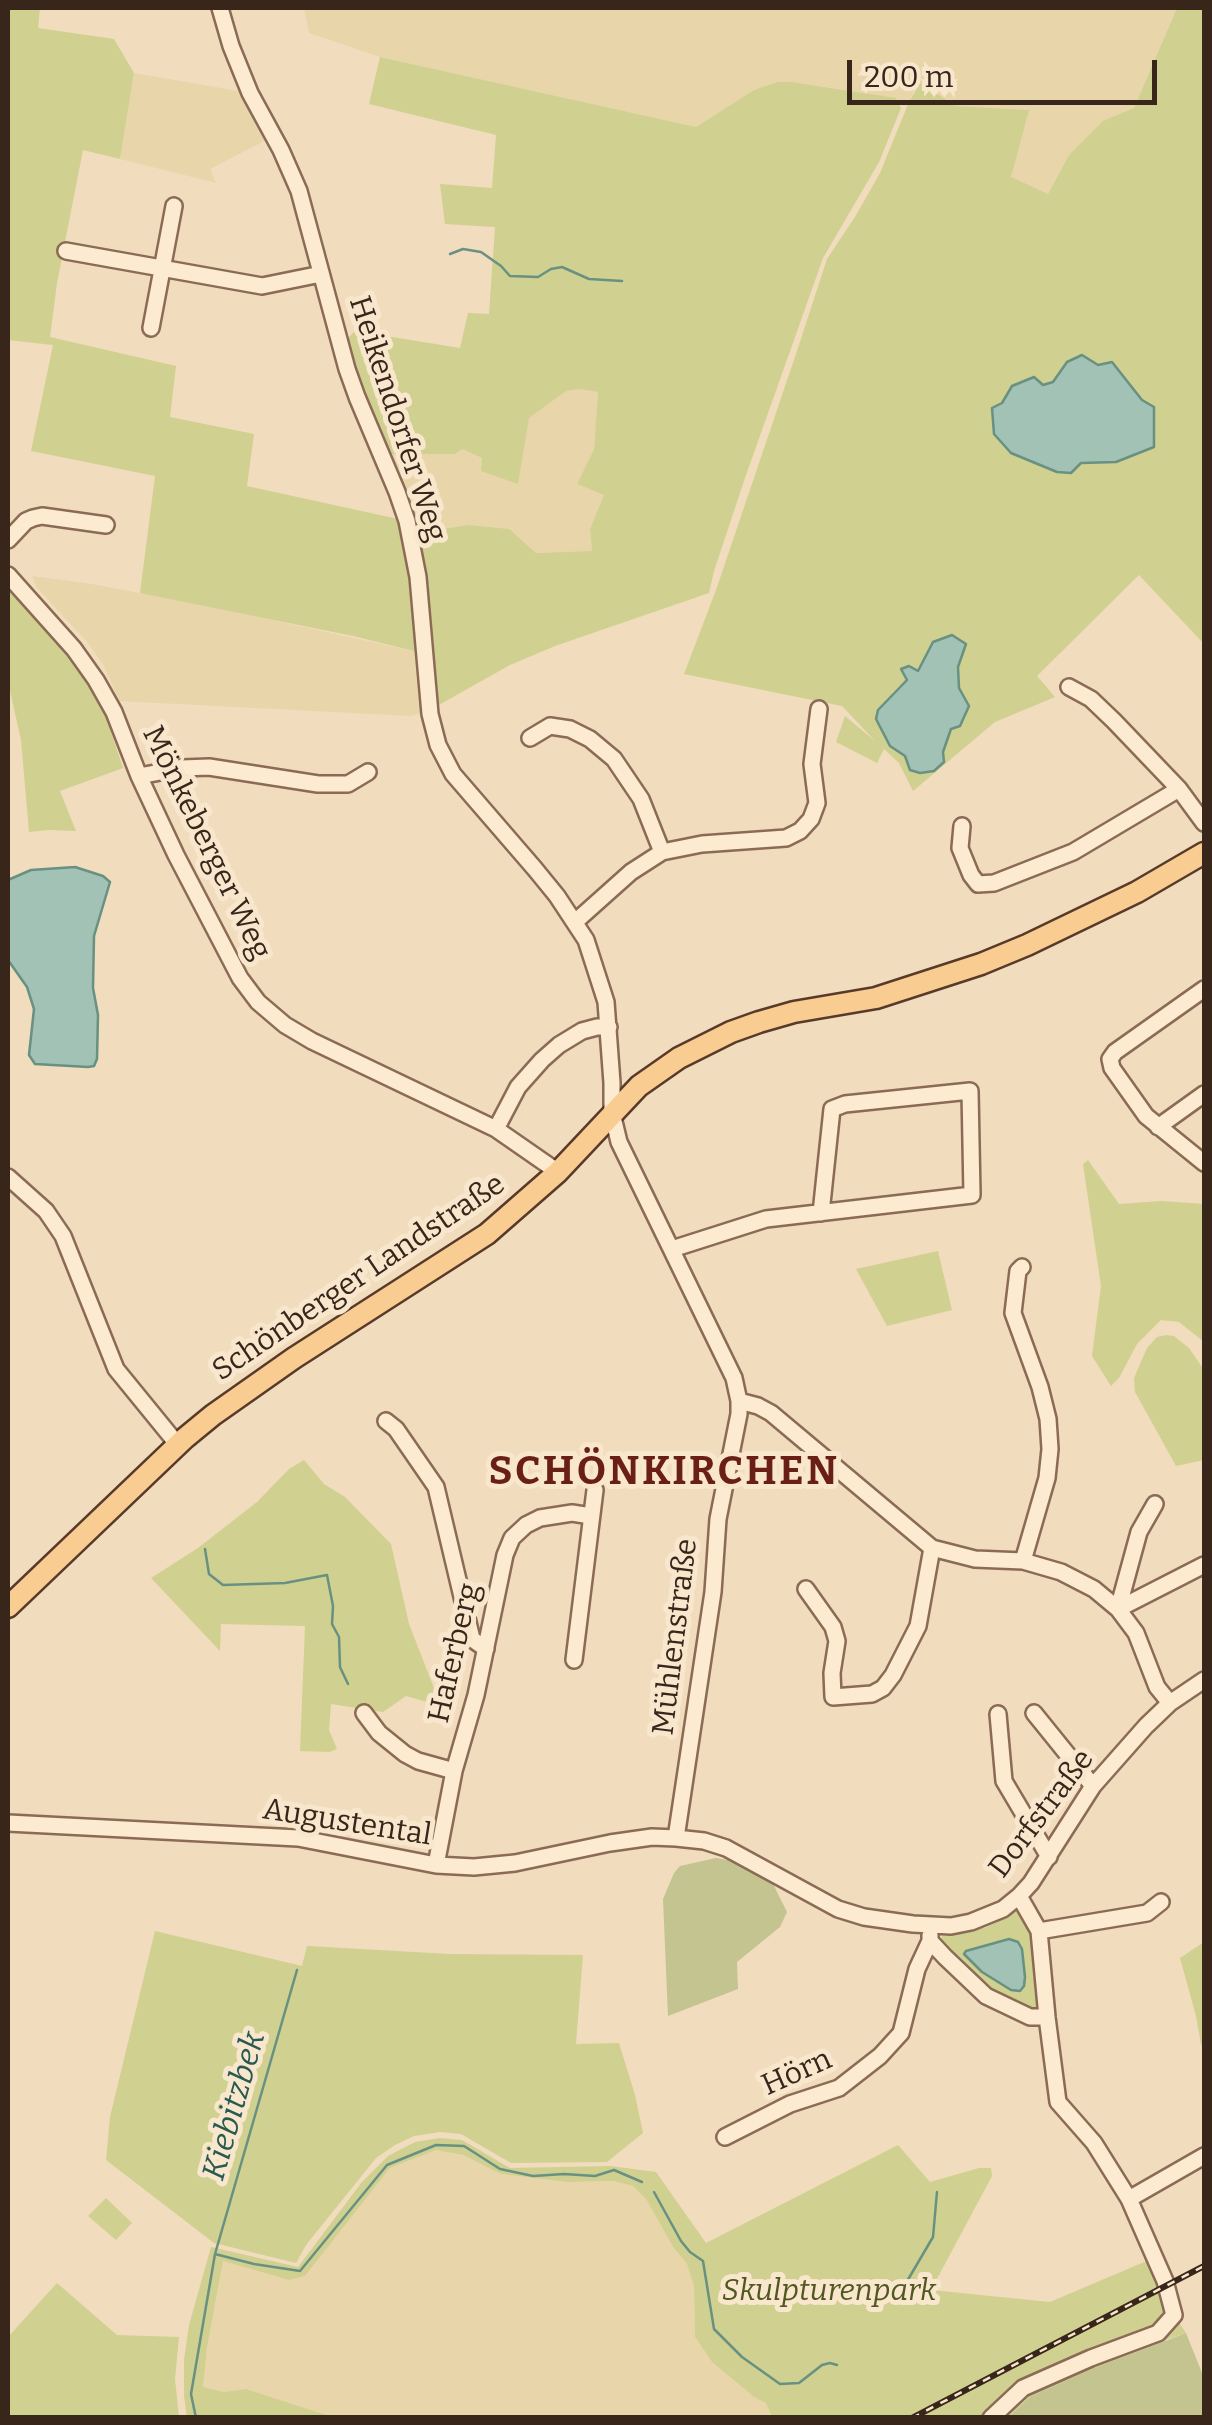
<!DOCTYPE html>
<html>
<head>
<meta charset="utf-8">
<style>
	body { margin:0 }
	#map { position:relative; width:1212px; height:2425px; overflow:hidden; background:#f1dcbd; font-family:Bitter,serif }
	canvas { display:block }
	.frame { position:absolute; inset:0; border:10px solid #39261b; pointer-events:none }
	.scale { position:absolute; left:847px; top:60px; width:310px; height:45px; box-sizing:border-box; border:5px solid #39261b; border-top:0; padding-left:12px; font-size:30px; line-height:35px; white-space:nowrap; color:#39261b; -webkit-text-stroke:8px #f8e7cd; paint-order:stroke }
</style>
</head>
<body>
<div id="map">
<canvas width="1212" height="2425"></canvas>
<div class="frame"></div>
<div class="scale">200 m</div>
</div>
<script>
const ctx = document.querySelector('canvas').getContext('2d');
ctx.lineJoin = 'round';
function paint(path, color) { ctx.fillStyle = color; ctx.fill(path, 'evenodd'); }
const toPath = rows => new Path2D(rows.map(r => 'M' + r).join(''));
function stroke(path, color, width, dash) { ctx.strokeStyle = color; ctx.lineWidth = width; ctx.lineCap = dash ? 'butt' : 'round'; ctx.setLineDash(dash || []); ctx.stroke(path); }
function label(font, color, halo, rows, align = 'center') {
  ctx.font = font + ' Bitter,serif'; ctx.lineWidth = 10; ctx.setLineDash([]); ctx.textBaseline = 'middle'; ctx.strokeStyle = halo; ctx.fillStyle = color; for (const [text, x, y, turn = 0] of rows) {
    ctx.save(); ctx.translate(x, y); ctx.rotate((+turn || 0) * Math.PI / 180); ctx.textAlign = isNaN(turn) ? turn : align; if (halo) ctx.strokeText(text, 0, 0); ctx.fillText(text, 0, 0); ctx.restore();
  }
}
const farmland = toPath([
	[304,8,1177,8,1134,108,1069,155,1048,194,1010,178,1028,110,956,106,920,83,919,80,909,102,854,91,792,82,777,82,754,90,696,127,380,57,309,33],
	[134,73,250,93,274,136,210,169,216,183,120,159],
	[579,389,598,392,594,449,577,484,605,495,590,529,592,551,536,553,468,525,417,533,390,454,454,454,462,449,482,458,519,468,528,418,565,391],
	[32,576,92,584,199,604,418,652,418,693,422,713,411,716,119,701,104,666,88,643,37,588],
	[436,2150,463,2155,502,2174,567,2182,613,2181,633,2186,646,2199,673,2247,687,2264,694,2286,695,2337,712,2362,754,2397,766,2403,772,2417,333,2417,246,2389,224,2392,203,2387,207,2348,223,2261,289,2280,305,2276,390,2168]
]);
const green = toPath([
	[8,8,40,8,38,28,114,39,134,73,120,159,83,150,57,283,50,337,176,366,170,417,254,434,247,486,398,519,406,552,418,652,353,636,140,593,155,476,31,451,53,345,8,340],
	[1177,8,1204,8,1204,644,1139,575,1037,676,1055,697,995,722,913,791,899,763,884,749,877,763,836,742,845,716,875,741,842,706,684,674,716,590,797,351,827,259,855,217,880,173,909,102,920,83,956,106,1029,110,1011,177,1048,194,1069,155,1103,121,1134,108],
	[1067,362,1098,365,1112,362,1142,400,1154,407,1154,447,1116,462,1081,463,992,409,1053,382],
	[933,642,965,644,958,667,959,688,969,706,951,729,943,752,910,770,905,756,892,693,907,680,902,669,918,671],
	[380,57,696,127,754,90,777,82,792,82,896,98,901,108,879,162,823,258,745,478,714,571,709,593,555,646,510,665,437,706,428,594,417,533,468,525,509,529,536,553,592,551,590,529,604,495,577,484,594,449,598,392,579,389,566,391,529,418,518,484,481,471,482,458,462,449,455,454,390,454,363,393,347,339,355,331,460,348,468,313,489,314,495,227,445,224,440,184,492,188,496,135,369,104],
	[8,588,49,632,85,679,105,714,123,768,60,791,76,831,49,830,29,832,21,740,8,682],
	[1088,1160,1119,1204,1161,1201,1204,1204,1204,1342,1179,1322,1161,1320,1137,1344,1119,1378,1111,1386,1092,1356,1101,1286,1083,1164],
	[938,1251,952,1310,887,1326,856,1269],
	[1166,1335,1174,1336,1189,1348,1204,1370,1204,1460,1176,1466,1135,1392,1134,1378,1147,1348,1157,1337],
	[304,1460,324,1484,345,1497,391,1544,409,1624,441,1706,406,1696,383,1712,331,1704,329,1730,337,1749,330,1752,300,1751,305,1626,221,1624,220,1651,151,1578,198,1548,257,1502,289,1469],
	[1014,1910,1019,1910,1033,1929,1041,2012,991,1988,941,1939,942,1936,958,1934,981,1927,985,1928,1010,1916,1010,1912],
	[155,1931,302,1966,307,1946,449,1954,583,1955,576,2044,619,2043,635,2095,643,2133,607,2162,511,2163,461,2134,440,2132,414,2136,395,2145,376,2158,306,2245,296,2263,214,2243,106,2160,110,2117],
	[1204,1942,1204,2045,1201,2045,1196,2016,1180,1958],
	[440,2138,462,2140,510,2168,610,2166,656,2172,706,2243,898,2145,930,2182,979,2168,991,2168,992,2176,931,2290,1050,2302,1149,2260,1174,2315,1186,2333,1159,2342,1031,2397,1009,2417,772,2417,766,2403,754,2397,712,2362,695,2337,694,2286,687,2264,673,2247,646,2199,633,2186,613,2181,567,2182,501,2174,463,2155,436,2150,390,2168,305,2276,289,2280,223,2261,207,2348,203,2387,224,2392,246,2389,333,2417,187,2418,184,2396,184,2360,189,2325,211,2247,298,2267,362,2182,388,2156,415,2142],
	[106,2198,132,2223,116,2240,88,2216],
	[57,2283,117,2335,179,2337,175,2379,179,2417,8,2417,8,2337]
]);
const cemetery = toPath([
	[716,1858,728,1860,772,1882,787,1912,780,1927,737,1962,738,1989,668,2016,663,1899,674,1873,680,1866],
	[1186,2333,1204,2378,1204,2417,1009,2417,1030,2397,1092,2369]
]);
const water = toPath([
	[1082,355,1098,365,1112,362,1142,400,1154,407,1154,447,1116,462,1081,463,1071,473,1057,472,1011,453,994,434,992,408,1002,403,1012,386,1034,377,1043,385,1053,382,1067,362,1082,355],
	[952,635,966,644,958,667,959,688,969,706,960,726,951,729,943,752,944,762,934,771,920,773,910,770,905,756,890,746,876,719,878,710,907,680,901,669,909,666,918,671,933,642,952,635],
	[75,867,103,876,110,882,94,936,93,988,98,1015,97,1059,94,1066,88,1067,35,1064,29,1055,34,1009,27,987,8,960,8,880,31,870,75,867],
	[1009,1939,1018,1942,1022,1949,1025,1977,1024,1986,1020,1991,1011,1990,982,1972,964,1954,966,1951,1009,1939]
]);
const stream = toPath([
	[450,254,463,249,481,252,501,266,510,276,538,277,551,269,562,267,589,279,622,281],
	[205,1549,209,1574,223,1585,285,1583,327,1575,333,1606,332,1624,339,1637,340,1667,348,1684],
	[654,2192,681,2241,690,2252,703,2261,714,2329,742,2357,780,2384,799,2383,822,2365,830,2363,837,2365],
	[215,2254,254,2264,300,2271,387,2165,436,2145,464,2146,500,2169,533,2176,564,2174,595,2176,614,2170,642,2182],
	[889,2298,906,2283,933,2237,937,2192],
	[196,2418,191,2394,215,2254,297,1970]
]);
const minor = toPath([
	[220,8,231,46,250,93,281,150,299,191,347,369,357,397,397,492,407,521,418,577,430,714,438,745,453,774,535,869,557,896,586,940,606,1002,612,1083,612,1113,619,1142,734,1378,739,1401,739,1414,718,1519,713,1592,676,1838],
	[66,251,262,286,321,274],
	[151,328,174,206],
	[8,540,26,521,33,518,42,516,106,525],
	[8,575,74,649,96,680,114,712,139,776,176,855,240,978,258,1002,285,1025,312,1041,496,1129,558,1172],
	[1069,687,1091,699,1114,721,1179,789,1204,823],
	[530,738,550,726,570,729,590,739,614,759,641,799,662,852],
	[139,776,182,768,209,767,318,784,348,784,368,772],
	[962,826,960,848,971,875,978,884,994,883,1073,852,1179,789],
	[575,922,631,872,662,852,702,844,786,838,800,831,811,819,817,803,812,764,819,709],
	[1204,989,1115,1052,1110,1059,1112,1068,1146,1116,1204,1163],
	[1158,1127,1204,1094],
	[496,1129,518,1087,542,1060,559,1045,582,1031,597,1027,609,1027],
	[8,1177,46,1211,63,1236,116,1369,178,1445],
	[672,1249,766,1219,972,1195,970,1091,845,1104,832,1109,821,1213],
	[1022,1267,1018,1271,1013,1313,1040,1387,1048,1419,1050,1449,1047,1478,1023,1561],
	[739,1401,758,1406,771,1413,932,1548,975,1559,1023,1561,1061,1572,1094,1589,1118,1609,1136,1633,1157,1687,1170,1703],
	[386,1421,396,1429,436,1487,472,1639,486,1649],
	[806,1589,833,1627,837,1641,832,1673,833,1697,872,1694,883,1688,893,1675,918,1626,932,1548],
	[1118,1609,1139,1532,1155,1504],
	[1118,1609,1204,1565],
	[574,1660,595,1490],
	[364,1713,379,1733,405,1754,418,1761,454,1771],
	[1034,1713,1093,1786],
	[998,1714,1004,1781,1049,1857],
	[8,1823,298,1838,436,1865,474,1867,515,1863,610,1843,652,1837,676,1838,704,1841,726,1848,838,1909,864,1917,913,1924,951,1926,971,1922,1003,1909,1019,1896,1031,1883,1093,1786,1146,1726,1170,1703,1204,1680],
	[436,1865,454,1771,476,1695,505,1555,512,1538,526,1525,540,1518,572,1513,591,1516],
	[1039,1931,1147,1913,1161,1902],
	[930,1935,930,1941,945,1957,986,1996,1030,2017,1043,2017],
	[725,2137,790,2104,839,2088,880,2056,901,2033,917,1969,930,1941],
	[1129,2199,1204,2156],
	[991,2418,1023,2388,1091,2358,1158,2333,1174,2315,1165,2281,1129,2199,1094,2143,1058,2102,1047,2017,1039,1931,1019,1896]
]);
const major = toPath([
	[8,1607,185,1438,213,1415,294,1358,487,1234,558,1172,639,1086,679,1058,731,1032,759,1022,794,1012,876,998,981,964,1027,945,1137,892,1204,853]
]);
const rail = toPath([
	[912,2418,1204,2266]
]);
const streetNames = [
	["Heikendorfer Weg",397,419,72],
	["Mönkeberger Weg",206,843,64],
	["Schönberger Landstraße",359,1278,-34],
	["Mühlenstraße",676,1637,-83],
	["Haferberg",455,1653,-77],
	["Dorfstraße",1042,1814,-53],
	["Augustental",347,1823,9],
	["Hörn",797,2073,-24]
];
const parkNames = [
	["Skulpturenpark",829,2292]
];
const waterNames = [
	["Kiebitzbek",235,2106,-74]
];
const districtNames = [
	["SCHÖNKIRCHEN",664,1473]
];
paint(farmland, '#e8d6aa');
paint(green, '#d0d090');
paint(cemetery, '#c4c491');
paint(water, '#a1c2b5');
stroke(water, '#689182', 2.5);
stroke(stream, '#689182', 2.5);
stroke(minor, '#8b6b55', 20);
stroke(major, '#583a2a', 25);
stroke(minor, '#fcead1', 15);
stroke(major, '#f9cc91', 20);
stroke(rail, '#39261b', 6);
stroke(rail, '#f8e7cd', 2.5, [8]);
label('30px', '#39261b', '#f8e7cd', streetNames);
label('italic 30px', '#505720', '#f8e7cd', parkNames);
label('italic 32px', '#295a51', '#f8e7cd', waterNames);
ctx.letterSpacing = '2.5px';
label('bold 40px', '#691e16', '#f8e7cd', districtNames);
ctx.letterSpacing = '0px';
</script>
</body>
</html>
